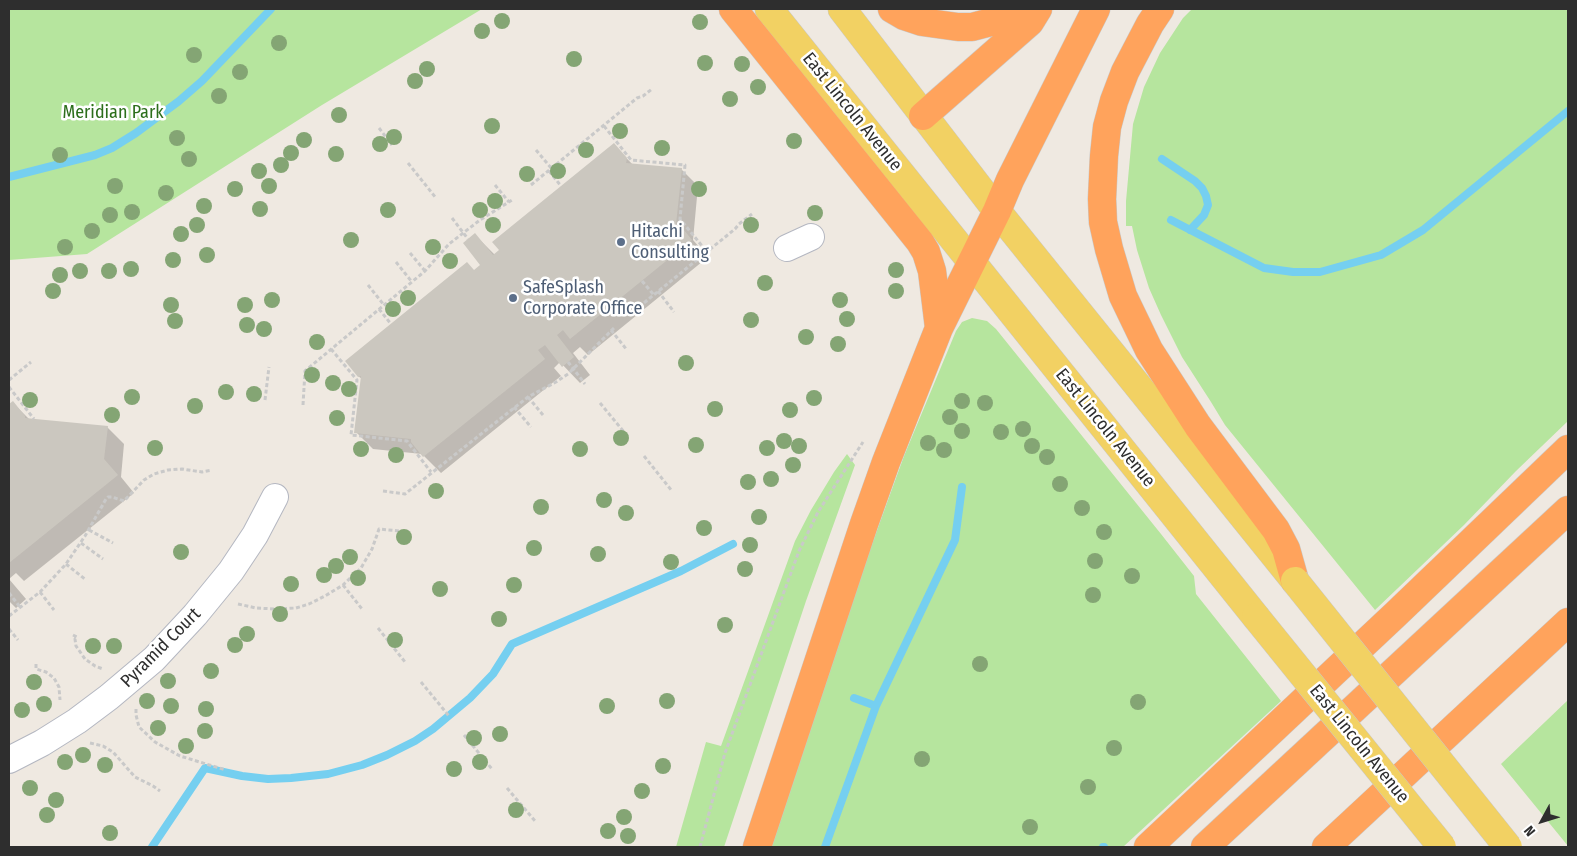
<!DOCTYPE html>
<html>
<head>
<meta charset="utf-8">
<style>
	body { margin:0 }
	#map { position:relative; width:1577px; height:856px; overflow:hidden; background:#efe9e1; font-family:"Fira Sans Condensed",sans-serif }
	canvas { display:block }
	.frame { position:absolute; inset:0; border:10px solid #2e2e2e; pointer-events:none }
	.north { position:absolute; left:1517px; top:796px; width:50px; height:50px; -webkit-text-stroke:4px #fff; paint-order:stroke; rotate:231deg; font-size:14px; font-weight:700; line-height:20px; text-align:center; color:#2e2e2e }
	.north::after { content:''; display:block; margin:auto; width:18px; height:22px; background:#2e2e2e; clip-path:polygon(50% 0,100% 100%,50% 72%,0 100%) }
</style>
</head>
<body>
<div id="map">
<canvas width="1577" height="856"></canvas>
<div class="frame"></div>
<div class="north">N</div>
</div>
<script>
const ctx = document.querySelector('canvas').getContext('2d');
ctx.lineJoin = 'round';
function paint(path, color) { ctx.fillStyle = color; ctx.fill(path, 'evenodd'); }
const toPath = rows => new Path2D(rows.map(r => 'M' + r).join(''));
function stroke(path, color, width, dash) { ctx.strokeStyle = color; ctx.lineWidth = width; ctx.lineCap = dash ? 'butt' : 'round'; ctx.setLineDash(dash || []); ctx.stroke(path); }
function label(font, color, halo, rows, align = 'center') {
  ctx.font = font + ' "Fira Sans Condensed",sans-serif'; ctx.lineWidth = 5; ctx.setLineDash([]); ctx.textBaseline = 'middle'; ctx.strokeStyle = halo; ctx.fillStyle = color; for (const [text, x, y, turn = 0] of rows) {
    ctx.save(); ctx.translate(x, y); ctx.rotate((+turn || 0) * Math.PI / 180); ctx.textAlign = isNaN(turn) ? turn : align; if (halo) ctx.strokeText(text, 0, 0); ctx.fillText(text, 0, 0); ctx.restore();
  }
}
const green = toPath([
	[9,9,482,9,322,105,87,254,9,260],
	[1192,9,1568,9,1568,421,1516,471,1464,525,1375,610,1225,425,1211,402,1182,357,1161,315,1149,288,1137,250,1132,226,1126,226,1126,201,1133,124,1144,87,1160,53,1183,18],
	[972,318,987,321,996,329,1161,534,1194,576,1196,594,1281,701,1123,847,771,847,864,566,904,456,956,331,962,322],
	[847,454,855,465,806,601,724,847,676,847,706,742,721,746,795,541,811,510,834,472],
	[1568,700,1568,846,1501,764]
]);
const shadow = toPath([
	[614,145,633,165,681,169,698,186,693,240,708,257,588,355,580,347,573,353,590,375,580,383,560,362,554,368,561,376,441,473,422,454,373,449,356,432,362,379,358,376,482,266,475,235,495,255],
	[13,403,30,420,107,427,124,444,121,477,134,493,24,581,16,573,9,579,26,599,16,608,9,601,9,406]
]);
const stream = toPath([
	[1162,159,1195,181,1202,188,1206,196,1208,205,1204,215,1190,230],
	[9,177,95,155,112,148,136,133,179,101,202,81,271,9],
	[1171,220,1264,268,1293,272,1320,272,1381,255,1423,230,1568,111],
	[854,698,876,706],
	[152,847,205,768,242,776,268,779,291,778,328,774,362,765,387,755,415,741,433,729,470,698,493,674,512,644,681,571,733,544],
	[825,847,876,706,955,540,962,487],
	[1103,847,1104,847]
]);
const building = toPath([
	[614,143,627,158,626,163,682,168,676,224,679,224,692,240,570,339,563,330,557,335,574,357,562,367,545,345,538,350,545,359,423,457,411,442,411,439,354,433,361,376,358,377,345,361,467,262,474,270,480,265,463,243,475,233,493,255,499,250,492,242],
	[13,401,25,416,25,418,108,426,104,459,118,475,9,563,9,404]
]);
const path = toPath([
	[604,126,631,160,685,165,680,219,707,252],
	[379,128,392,145],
	[536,150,552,169],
	[408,163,436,198],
	[549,171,561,186],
	[495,185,509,202],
	[531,185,637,98,643,96,652,89],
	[452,218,468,239],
	[410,253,425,271],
	[396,262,412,282],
	[642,281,654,295],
	[368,285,384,305],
	[658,291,674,312],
	[379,309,391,324],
	[634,311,735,229,739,224,752,214],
	[611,330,627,350],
	[331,349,357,380,351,435,407,441,431,472],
	[568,362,585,384],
	[9,380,31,362],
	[9,387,34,419],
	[528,397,543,415],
	[265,400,269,367],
	[600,403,629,438],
	[303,405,305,371,425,271,449,244,480,220,512,200],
	[514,407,531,427],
	[644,456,672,491],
	[383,491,405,494,528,397,556,382,568,374,614,328],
	[89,530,113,543],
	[81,543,103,559],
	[66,564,86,580],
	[343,585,362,609],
	[40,592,54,610],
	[9,593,20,607],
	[238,604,256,608,276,609,296,608,309,604,325,596,343,585,361,568,372,549,379,529,409,532],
	[9,616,40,592,66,564,85,536,106,499,108,497,112,497,124,501,144,480,154,474,168,470,182,469,202,472,212,470],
	[378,628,405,662],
	[9,629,18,640],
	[73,635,77,637,75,639,76,646,85,659,95,666,103,669],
	[36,664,36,669,46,672,54,678,59,687,60,700],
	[421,682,449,716],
	[136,709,136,715,139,727,155,742,180,756,226,770],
	[464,735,492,769],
	[90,743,103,746,113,752,135,777,153,786,160,791],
	[507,788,535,821],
	[700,847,725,753,799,551,818,512,863,442]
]);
const minor = toPath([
	[787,248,811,237],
	[9,760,42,743,77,721,109,697,154,659,195,615,231,571,255,535,275,497]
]);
const major = toPath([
	[769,9,1256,617],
	[842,9,997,211,1295,581]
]);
const highway = toPath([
	[733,9,920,242,926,252,932,271,939,328],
	[892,9,904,16,922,22,958,27,972,27,991,22,1009,14,1017,9],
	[1160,9,1150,24,1125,72,1114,101,1107,127,1104,156,1102,199,1103,222,1109,249,1123,296,1149,350,1198,426,1276,530,1286,549,1295,581],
	[923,116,1030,22,1038,9],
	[757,847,864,524,886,462,939,328,997,211,1010,180,1096,9],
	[1148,847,1397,613,1568,449],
	[1205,847,1568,510],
	[1326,847,1568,622]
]);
const majorBridge = toPath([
	[1295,581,1508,847],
	[1256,617,1442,847]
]);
const trees = [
	[502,21],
	[700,22],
	[482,31],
	[279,43],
	[194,55],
	[574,59],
	[705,63],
	[742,64],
	[427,69],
	[240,72],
	[415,81],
	[758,87],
	[219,96],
	[730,99],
	[339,115],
	[492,126],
	[620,131],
	[394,137],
	[177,138],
	[304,140],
	[794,141],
	[380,144],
	[662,148],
	[586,150],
	[291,153],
	[336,154],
	[60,155],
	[189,159],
	[281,165],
	[259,171],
	[558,171],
	[527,174],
	[115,186],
	[269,186],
	[235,189],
	[699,189],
	[166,193],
	[495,201],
	[204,206],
	[260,209],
	[388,210],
	[480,210],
	[132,212],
	[815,213],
	[110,215],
	[197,225],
	[493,225],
	[751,225],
	[92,231],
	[181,234],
	[351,240],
	[65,247],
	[433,247],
	[207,255],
	[173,260],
	[450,261],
	[131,269],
	[896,270],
	[80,271],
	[109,271],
	[60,275],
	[765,283],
	[53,291],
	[896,291],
	[408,298],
	[272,300],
	[840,300],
	[171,305],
	[245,305],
	[393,309],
	[847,319],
	[751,320],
	[175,321],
	[247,325],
	[264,329],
	[806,337],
	[317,342],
	[838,344],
	[686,363],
	[312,375],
	[333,383],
	[349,389],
	[226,392],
	[254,394],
	[132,397],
	[814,398],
	[30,400],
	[962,401],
	[985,403],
	[195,406],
	[715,409],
	[790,410],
	[112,415],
	[950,417],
	[337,418],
	[1023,429],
	[962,431],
	[1001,432],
	[621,438],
	[784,441],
	[928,443],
	[696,445],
	[799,446],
	[1032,446],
	[155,448],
	[767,448],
	[361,449],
	[580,449],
	[944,450],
	[396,455],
	[1047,457],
	[793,465],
	[771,479],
	[748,482],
	[1060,484],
	[436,491],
	[604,500],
	[541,507],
	[1082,508],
	[626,513],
	[759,517],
	[704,528],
	[1104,532],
	[404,537],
	[750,545],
	[534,548],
	[181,552],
	[598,554],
	[350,557],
	[1095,561],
	[671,562],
	[336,566],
	[745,569],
	[324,575],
	[1132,576],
	[358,578],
	[291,584],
	[514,585],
	[440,589],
	[1093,595],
	[280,614],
	[499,619],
	[725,625],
	[247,634],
	[395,640],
	[235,645],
	[93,646],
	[114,646],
	[980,664],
	[211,671],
	[168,681],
	[34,682],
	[147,701],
	[667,701],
	[1138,702],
	[44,704],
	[171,706],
	[607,706],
	[206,709],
	[22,710],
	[158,728],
	[205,731],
	[500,734],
	[474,738],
	[186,746],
	[1114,748],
	[83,755],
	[922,759],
	[65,762],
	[480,762],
	[105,765],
	[663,766],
	[454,769],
	[1088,787],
	[30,788],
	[642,791],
	[56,800],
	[516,810],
	[47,815],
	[624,817],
	[1030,827],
	[608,831],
	[110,833],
	[628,836]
];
const markers = [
	[621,242,5,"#5c6f8a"],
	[513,298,5,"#5c6f8a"]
];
const streetNames = [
	["East Lincoln Avenue",852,112,51],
	["East Lincoln Avenue",1105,428,51],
	["Pyramid Court",161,648,-45],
	["East Lincoln Avenue",1359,744,51]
];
const parkNames = [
	["Meridian Park",113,113]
];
const serviceNames = [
	["Hitachi",631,232],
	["Consulting",631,253],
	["SafeSplash",523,288],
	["Corporate Office",523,309]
];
paint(green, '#b6e59e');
paint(shadow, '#0003');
stroke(stream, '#75cff0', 8);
paint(building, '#cbc7bf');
stroke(minor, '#b4b7c1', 28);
stroke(major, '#c9c9c9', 29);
stroke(highway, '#c9c9c9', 29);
stroke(path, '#c9c9c9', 3, [4, 2.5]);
stroke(minor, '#fff', 26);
stroke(major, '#f2d163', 28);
stroke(highway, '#ffa35c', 28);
stroke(majorBridge, '#c9c9c9', 29, []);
stroke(majorBridge, '#f2d163', 28);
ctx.fillStyle = '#84a574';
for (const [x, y] of trees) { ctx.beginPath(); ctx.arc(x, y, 8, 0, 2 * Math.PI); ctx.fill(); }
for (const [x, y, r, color] of markers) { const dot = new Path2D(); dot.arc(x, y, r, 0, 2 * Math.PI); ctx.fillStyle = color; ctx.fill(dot); stroke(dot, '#fff', 2); }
label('18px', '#2e2e2e', '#fff', streetNames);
label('18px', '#2c6e1b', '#fff', parkNames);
label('18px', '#4e5e75', '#fff', serviceNames, 'left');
</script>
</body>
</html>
